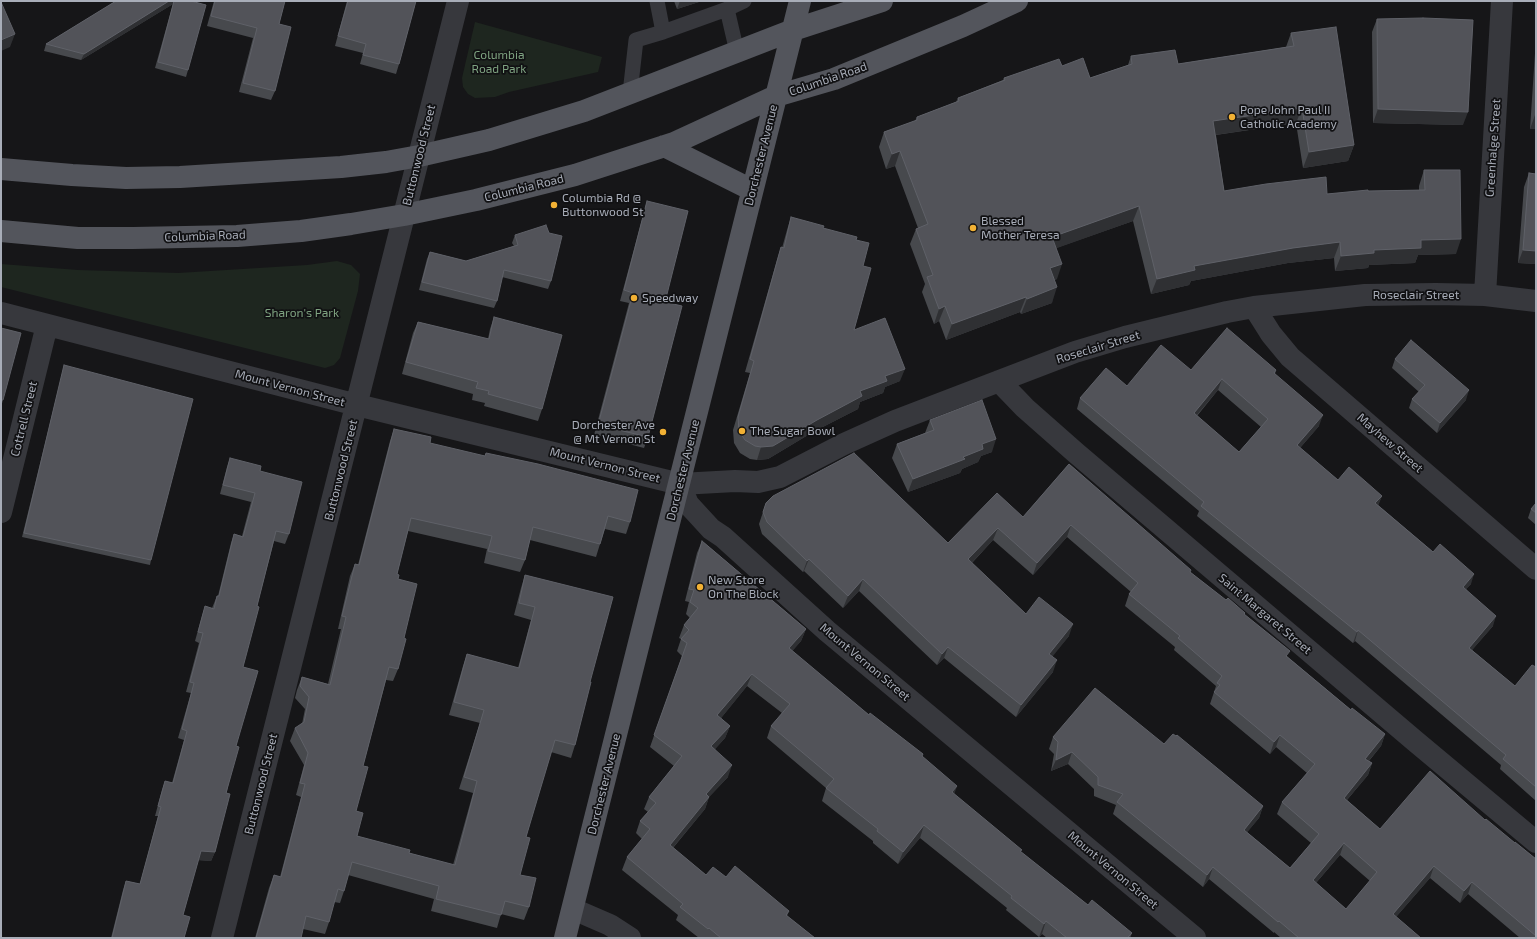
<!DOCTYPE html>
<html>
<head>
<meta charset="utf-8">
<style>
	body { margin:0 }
	#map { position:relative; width:1537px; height:939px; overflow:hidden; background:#161618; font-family:"Exo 2",sans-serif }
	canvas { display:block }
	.frame { position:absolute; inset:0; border:2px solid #a8adb8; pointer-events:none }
</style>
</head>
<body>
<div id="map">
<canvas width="1537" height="939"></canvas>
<div class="frame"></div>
</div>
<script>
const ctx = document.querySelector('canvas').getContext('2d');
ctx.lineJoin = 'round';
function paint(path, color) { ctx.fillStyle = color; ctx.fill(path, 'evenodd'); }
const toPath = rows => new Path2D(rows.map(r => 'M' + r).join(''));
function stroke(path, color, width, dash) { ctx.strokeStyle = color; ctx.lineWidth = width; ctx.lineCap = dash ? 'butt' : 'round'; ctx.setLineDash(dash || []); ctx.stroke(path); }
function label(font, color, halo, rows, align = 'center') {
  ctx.font = font + ' "Exo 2",sans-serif'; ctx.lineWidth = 3.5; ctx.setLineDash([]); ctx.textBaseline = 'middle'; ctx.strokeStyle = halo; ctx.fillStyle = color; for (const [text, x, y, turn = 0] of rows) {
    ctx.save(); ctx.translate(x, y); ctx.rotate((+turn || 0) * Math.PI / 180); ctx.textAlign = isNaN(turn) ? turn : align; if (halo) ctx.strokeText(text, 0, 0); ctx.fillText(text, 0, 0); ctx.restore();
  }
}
const green = toPath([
	[475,22,602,57,598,72,509,92,495,97,475,98,468,94,463,87,462,78],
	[337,261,351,265,360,274,358,291,340,358,334,365,325,368,1,287,1,264,78,270,178,273,307,265]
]);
const lane = toPath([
	[727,9,737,52],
	[663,32,727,9,744,1],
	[630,93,636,40,663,32,657,1]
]);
const street = toPath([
	[1485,295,1502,1],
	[1254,307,1271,334,1290,357,1536,569],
	[1,313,357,405,680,484,735,481,758,482,780,477,844,444,895,421,1075,352,1125,337,1227,312,1254,307,1365,295,1436,294,1485,295,1536,301],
	[999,381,1025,408,1076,453,1415,741,1536,842],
	[680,484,688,504,711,529,723,537,827,631,1195,938],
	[1,512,47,325],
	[573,909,610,925,630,938],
	[222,938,458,1]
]);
const primary = toPath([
	[664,146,752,190],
	[1,169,72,175,126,178,180,177,341,167,386,162,419,156,489,140,584,111,793,30,882,1],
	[1,231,78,238,133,238,237,236,301,231,351,224,404,215,476,200,575,175,674,143,776,96,834,79,963,26,1017,1],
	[565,938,800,1]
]);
const wall = toPath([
	[116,1,174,1,188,70,186,77,155,68,173,4,81,60,44,51,46,44],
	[214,1,285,1,279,24,275,91,271,100,239,92,253,38,207,26],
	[347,1,416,1,399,64,396,74,360,64,363,53,335,46],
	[674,1,702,1,677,9],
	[1377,19,1463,125,1373,123,1372,32],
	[1291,33,1354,145,1348,161,1303,168,1296,123,1216,135,1224,191,1327,194,1368,191,1419,190,1419,186,1424,170,1456,254,1418,255,1415,263,1369,265,1368,268,1335,271,1334,258,1288,263,1191,281,1189,285,1151,294,1133,221,1056,248,1057,279,1054,280,1052,303,1021,314,1020,312,946,340,939,321,934,324,922,292,925,284,910,244,916,229,918,228,895,166,886,169,879,147,884,132,915,121,917,117,956,102,958,98,1003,80,1004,78,1062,66,1090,78,1128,65,1131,56,1178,64,1286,47],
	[1536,38,1536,129,1530,129],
	[1529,173,1536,174,1536,264,1518,263,1524,187],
	[647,201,665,302,648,437,644,448,594,435,629,303,620,301,644,212],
	[791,217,856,240,863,266,854,330,900,381,885,387,883,393,860,402,858,409,813,432,768,459,757,460,750,459,740,453,734,443,733,430,750,373,745,372,777,260,781,247,782,248,787,230],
	[515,235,551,281,548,289,502,277,497,301,494,308,419,290,427,259,430,252,466,261,514,246,512,243],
	[494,317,542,409,538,421,484,406,485,403,472,400,473,394,402,374,413,333,418,322,488,339,490,329],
	[1,328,3,400,1,407],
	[1395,359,1466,400,1437,433,1409,408,1412,399,1419,392,1392,368],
	[64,365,151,560,150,565,22,537,63,370],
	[1191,370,1276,370,1275,374,1319,426,1300,448,1338,480,1382,496,1378,505,1471,584,1466,589,1493,626,1472,650,1515,686,1536,667,1536,801,1500,769,1501,765,1355,641,1353,643,1197,516,1199,511,1077,409,1080,398,1127,386],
	[1218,390,1261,427,1239,452,1197,416],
	[930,420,992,452,981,456,978,462,962,469,960,473,908,492,892,458,897,444,925,433],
	[394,429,430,443,630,522,626,534,605,529,600,544,596,557,530,540,525,560,520,572,484,563,487,549,408,531,397,574,398,579,398,669,393,681,386,680,363,766,356,811,357,836,409,853,453,865,473,793,459,789,480,723,449,715,463,666,467,654,518,668,531,620,514,615,521,588,525,575,590,682,575,745,571,758,551,752,526,837,520,875,529,907,524,920,501,914,497,928,431,911,434,899,348,875,344,891,340,903,334,902,329,922,325,934,303,929,301,938,255,938,269,888,274,875,280,877,301,797,296,795,304,765,290,741,295,728,302,724,305,709,295,698,297,690,302,677,328,684,341,629,338,629,350,576,355,564,358,565,390,441],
	[230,458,260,471,289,534,285,544,274,541,257,606,243,667,236,746,215,852,211,861,198,860,183,915,184,938,111,938,123,890,126,881,140,884,158,816,155,816,162,790,165,781,172,783,184,740,178,738,191,693,186,692,199,643,195,641,202,616,205,606,212,608,217,596,218,596,231,543,234,534,242,536,251,502,220,494,227,467],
	[1069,464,1190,572,1245,615,1288,657,1351,710,1385,734,1381,746,1369,761,1372,763,1368,775,1347,800,1380,829,1485,820,1536,859,1536,938,1520,938,1468,894,1460,903,1430,878,1396,917,1421,938,1281,938,1274,932,1274,933,1209,879,1203,887,1113,814,1116,805,1094,796,1094,789,1068,764,1051,771,1054,754,1049,749,1053,737,1164,744,1263,806,1259,818,1247,832,1290,868,1311,843,1277,814,1282,802,1307,773,1276,747,1270,754,1210,704,1216,686,1174,650,1175,647,1125,606,1129,594,1131,592,1067,537,1033,575,993,540,972,563,1026,614,1069,636,1052,656,1053,672,1016,717,944,658,937,665,859,591,843,608,804,571,803,572,762,534,759,524,766,503,948,543,1023,517],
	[1340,855,1370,881,1346,909,1316,883],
	[1536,503,1536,525,1528,518,1531,509],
	[702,541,806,629,801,641,792,651,869,715,923,754,922,757,954,794,1021,852,1088,905,1132,933,1130,938,1047,938,1042,934,1039,937,1006,910,1007,908,920,838,898,864,873,843,873,841,822,801,826,788,767,738,771,726,782,713,747,686,721,718,730,726,725,738,715,749,728,777,709,797,705,809,673,848,706,875,726,877,789,911,787,916,815,938,699,938,676,920,678,915,622,870,627,857,642,839,636,833,640,821,648,812,644,809,649,797,674,766,650,747,682,656,677,651,681,639,679,638,684,625,690,618,686,614,689,602,685,601,697,553]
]);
const shadedWall = toPath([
	[169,1,174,1,173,4,81,60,84,54],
	[680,1,702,1,677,9],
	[15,34,10,47,1,51,1,40],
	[1302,108,1296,123,1208,136,1213,121],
	[1378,109,1468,112,1463,125,1373,123],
	[1535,115,1536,115,1536,129,1530,129],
	[1354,145,1348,161,1303,168,1309,152],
	[900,151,895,166,886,169,892,154],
	[1139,206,1133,221,1046,252,1052,237],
	[1461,239,1456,254,1418,255,1415,263,1369,265,1368,268,1335,271,1341,256,1374,250,1421,240],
	[1340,242,1334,258,1288,263,1191,281,1189,285,1151,294,1157,279,1194,266,1293,248],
	[1523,250,1536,251,1536,264,1518,263],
	[1062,264,1057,279,1044,284,1050,268],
	[1057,287,1052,303,1021,314,1027,299],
	[1026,297,1020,312,946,340,952,324],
	[945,306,939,321,934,324,939,309],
	[905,369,900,381,885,387,883,393,860,402,858,409,813,432,768,459,757,460,761,447,885,376],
	[1222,379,1218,390,1190,423,1194,413],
	[1469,390,1466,400,1437,433,1440,423],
	[1323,415,1319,426,1293,456,1297,445],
	[996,439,992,452,981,456,978,462,962,469,960,473,908,492,913,479,963,457,982,444],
	[1382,496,1378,506,1375,503],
	[1071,525,1067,537,1033,575,1037,563],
	[998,528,993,540,964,571,968,559],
	[809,559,804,571,803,572,807,561],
	[1474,574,1471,584,1459,597,1463,587],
	[863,579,859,591,843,608,848,596],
	[1496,616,1493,626,1465,658,1469,648],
	[1073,624,1069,636,1045,666,1049,654],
	[806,629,801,641,784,661,789,648],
	[1358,630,1355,641,1353,643,1357,632],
	[948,647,944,658,937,665,942,654],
	[1057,660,1053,672,1016,717,1021,705],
	[752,674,747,686,713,728,717,715],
	[730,726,725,738,707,758,711,746],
	[1385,734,1381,746,1361,770,1365,759],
	[1280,735,1276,747,1270,754,1274,742],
	[1072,752,1068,764,1051,771,1056,760],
	[1372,763,1368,775,1339,809,1344,798],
	[732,765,728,777,709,797,705,809,665,857,670,845,706,794],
	[957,786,953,798,952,792],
	[1263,806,1259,818,1240,841,1244,830],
	[924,825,920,838,898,864,903,852],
	[1344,843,1340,855,1308,892,1313,880],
	[201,851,215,852,211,861,197,860],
	[1434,866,1430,878,1389,925,1393,914],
	[1213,867,1209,879,1203,887,1207,875],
	[1472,882,1468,894,1460,903,1464,891],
	[1046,921,1042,934,1039,937,1044,924]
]);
const building = toPath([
	[116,1,169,1,84,54,46,44,116,1],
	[174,1,191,1,206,5,188,70,158,62,174,1],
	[215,1,285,1,279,24,291,27,275,91,243,83,257,28,211,16,215,1],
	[348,1,416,1,399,64,363,55,366,44,338,36,348,1],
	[1,2,15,34,1,40,1,2],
	[1423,18,1473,20,1468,112,1378,109,1377,19,1423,18],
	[1336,27,1354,145,1309,152,1302,108,1213,121,1224,191,1266,184,1326,177,1327,194,1368,190,1368,191,1425,190,1424,170,1460,170,1461,239,1421,240,1421,248,1374,250,1374,253,1341,256,1340,242,1293,248,1194,266,1195,270,1157,279,1139,206,1052,237,1062,264,1050,268,1057,287,1027,299,1026,297,952,324,945,306,939,309,927,277,933,275,916,229,928,224,900,151,892,154,884,132,917,120,917,117,959,101,958,98,1005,80,1004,78,1059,59,1062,66,1083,58,1090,78,1132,64,1131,56,1175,50,1178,64,1294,46,1291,33,1336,27],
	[1529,173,1536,174,1536,251,1523,250,1529,173],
	[647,201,688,211,665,302,682,306,648,437,598,425,633,293,624,290,647,201],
	[791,217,824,226,823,228,857,237,856,240,869,243,863,266,871,268,854,330,885,318,905,369,885,376,887,381,860,391,862,396,817,420,773,446,761,447,755,446,745,440,739,431,738,417,754,361,750,359,781,247,784,248,791,217],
	[546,225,549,233,562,236,551,281,504,270,497,301,422,282,430,252,466,261,518,245,515,235,546,225],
	[494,317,562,335,542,409,488,394,489,391,476,388,478,382,406,362,418,322,489,339,494,317],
	[1,328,21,333,3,400,1,400,1,328],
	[1227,328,1276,370,1274,373,1323,415,1297,445,1338,480,1349,467,1382,496,1375,503,1433,552,1440,544,1474,574,1463,587,1496,616,1469,648,1515,686,1532,665,1536,667,1536,787,1503,759,1506,755,1358,630,1357,632,1201,506,1204,502,1080,398,1106,368,1127,386,1161,345,1191,370,1227,328],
	[1222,379,1268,419,1239,452,1194,413,1222,379],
	[1411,340,1469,390,1440,423,1412,399,1425,385,1395,359,1411,340],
	[64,365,193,399,151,560,24,533,64,365],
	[982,400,996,439,982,444,983,449,963,457,965,459,913,479,897,444,934,430,930,420,982,400],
	[394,429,431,437,430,443,485,456,486,453,538,464,638,490,630,522,608,516,600,544,533,527,525,560,488,551,492,536,411,518,397,574,399,575,398,579,417,584,404,638,406,639,398,669,389,667,363,766,368,767,356,811,363,813,357,836,410,850,409,853,455,865,477,781,464,777,484,710,454,702,467,654,519,668,535,607,519,603,525,575,613,597,590,682,591,682,575,745,555,740,526,837,530,838,520,875,536,878,529,907,505,901,501,915,436,899,439,886,352,862,344,891,338,889,329,922,306,916,301,938,256,938,274,875,281,877,305,784,300,783,308,753,295,728,304,722,309,697,300,686,302,677,330,685,346,617,342,616,355,564,359,565,394,429],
	[854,453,948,543,997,493,1023,517,1069,464,1191,570,1190,572,1226,600,1228,598,1245,613,1244,614,1290,651,1286,656,1351,710,1352,708,1385,734,1365,759,1372,763,1344,798,1380,829,1430,771,1485,820,1486,819,1515,843,1515,842,1536,859,1536,936,1472,882,1464,891,1434,866,1393,914,1421,938,1299,938,1279,921,1278,922,1213,867,1207,875,1117,802,1123,794,1098,785,1098,777,1072,752,1056,760,1058,742,1053,737,1095,688,1164,744,1173,734,1176,736,1177,735,1263,806,1244,830,1290,868,1319,834,1282,802,1315,764,1280,735,1274,742,1214,692,1220,685,1217,683,1222,676,1178,638,1180,636,1129,594,1138,583,1071,525,1037,563,998,528,968,559,1026,614,1039,597,1073,624,1049,654,1057,660,1021,705,948,647,942,654,863,579,848,596,809,559,807,561,767,522,763,512,766,503,773,496,854,453],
	[1344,843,1377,872,1346,909,1313,880,1344,843],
	[230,458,261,466,260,471,302,482,289,534,276,531,257,606,259,607,243,667,258,671,236,746,239,747,226,793,230,794,215,852,201,851,183,915,190,917,184,938,112,938,126,881,140,884,161,807,158,806,165,781,173,783,187,731,182,729,194,683,190,682,203,633,198,632,205,606,214,609,217,596,219,596,234,534,243,537,255,493,223,485,230,458],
	[1536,503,1536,513,1531,509,1536,503],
	[702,541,806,629,789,648,869,715,870,713,923,754,922,756,957,786,952,792,1022,850,1020,851,1088,905,1092,900,1132,933,1127,938,1067,938,1046,921,1044,924,1011,898,1012,896,924,825,903,852,877,831,878,829,826,788,834,779,771,726,790,704,752,674,717,715,730,726,711,746,732,765,706,794,709,797,670,845,706,875,713,867,726,877,735,866,789,911,786,915,815,938,721,938,709,928,708,929,680,907,683,904,627,857,650,829,640,821,656,803,649,797,682,756,654,735,687,643,681,639,689,630,684,625,698,608,690,602,694,590,689,589,702,541]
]);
const markers = [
	[1232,117,4,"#f2b134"],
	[554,205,4,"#f2b134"],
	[973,228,4,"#f2b134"],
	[634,298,4,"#f2b134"],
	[742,431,4,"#f2b134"],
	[663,432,4,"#f2b134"],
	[700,587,4,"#f2b134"]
];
const parkNames = [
	["Columbia",499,55],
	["Road Park",499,69],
	["Sharon's Park",302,313]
];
const streetNames = [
	["Columbia Road",828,79,-19],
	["Greenhalge Street",1493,148,-86],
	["Buttonwood Street",419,155,-76],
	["Dorchester Avenue",761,155,-76],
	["Columbia Road",524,188,-14],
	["Columbia Road",205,236,-2],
	["Roseclair Street",1416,295],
	["Roseclair Street",1098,347,-17],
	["Mount Vernon Street",290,388,15],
	["Cottrell Street",24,419,-76],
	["Mayhew Street",1390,443,41],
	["Mount Vernon Street",605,465,14],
	["Buttonwood Street",341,470,-76],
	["Dorchester Avenue",683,470,-76],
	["Saint Margaret Street",1265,614,40],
	["Mount Vernon Street",865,662,40],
	["Buttonwood Street",261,784,-76],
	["Dorchester Avenue",604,784,-76],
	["Mount Vernon Street",1113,870,40]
];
const poiNames = [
	["Pope John Paul II",1240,110],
	["Catholic Academy",1240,124],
	["Columbia Rd @",562,198],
	["Buttonwood St",562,212],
	["Blessed",981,221],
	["Mother Teresa",981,235],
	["Speedway",642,298],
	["Dorchester Ave",655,425,"right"],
	["@ Mt Vernon St",655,439,"right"],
	["The Sugar Bowl",750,431],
	["New Store",708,580],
	["On The Block",708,594]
];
paint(green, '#1e261f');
stroke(lane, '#37383d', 15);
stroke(street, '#37383d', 22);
stroke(primary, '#53555c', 22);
paint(wall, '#47494d');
paint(shadedWall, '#2f3033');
paint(building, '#525359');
stroke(building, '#5f6168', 1);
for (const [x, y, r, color] of markers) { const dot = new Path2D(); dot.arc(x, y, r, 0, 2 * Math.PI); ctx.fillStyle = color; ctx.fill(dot); stroke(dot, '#111113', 1.5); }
label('12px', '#7fa381', '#111113', parkNames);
label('12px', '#a8adb8', '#111113', streetNames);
label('12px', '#a8adb8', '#111113', poiNames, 'left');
</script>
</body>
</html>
